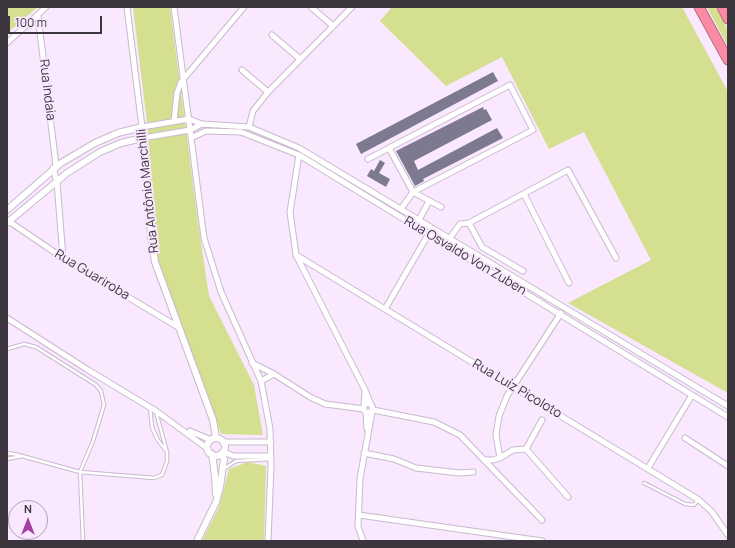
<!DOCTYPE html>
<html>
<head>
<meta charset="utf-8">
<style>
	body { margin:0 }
	#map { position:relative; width:735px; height:548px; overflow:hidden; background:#f9e8fe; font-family:Manrope,sans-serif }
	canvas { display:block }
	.frame { position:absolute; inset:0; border:8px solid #3c353e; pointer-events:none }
	.north { position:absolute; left:8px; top:500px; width:40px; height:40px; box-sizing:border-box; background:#f9e8fe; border:1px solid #ada0b1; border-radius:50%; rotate:0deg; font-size:11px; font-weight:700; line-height:16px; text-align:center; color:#3c353e }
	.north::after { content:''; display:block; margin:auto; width:14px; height:18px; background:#a53ea1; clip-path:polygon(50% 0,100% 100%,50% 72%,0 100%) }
	.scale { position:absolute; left:8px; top:16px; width:94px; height:18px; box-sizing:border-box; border:2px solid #3c353e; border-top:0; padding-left:5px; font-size:12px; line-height:14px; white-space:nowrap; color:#3c353e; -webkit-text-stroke:3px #f9e8fe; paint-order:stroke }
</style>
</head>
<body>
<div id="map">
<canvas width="735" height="548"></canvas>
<div class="frame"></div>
<div class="north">N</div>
<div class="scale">100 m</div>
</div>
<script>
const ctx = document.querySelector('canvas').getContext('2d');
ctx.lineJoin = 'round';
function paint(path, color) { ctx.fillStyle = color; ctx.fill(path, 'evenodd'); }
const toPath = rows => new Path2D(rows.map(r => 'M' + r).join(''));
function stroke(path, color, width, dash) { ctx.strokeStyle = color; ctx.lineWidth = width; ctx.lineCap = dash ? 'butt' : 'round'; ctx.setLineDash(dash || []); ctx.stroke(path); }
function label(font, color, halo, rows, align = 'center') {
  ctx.font = font + ' Manrope,sans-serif'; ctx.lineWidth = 4; ctx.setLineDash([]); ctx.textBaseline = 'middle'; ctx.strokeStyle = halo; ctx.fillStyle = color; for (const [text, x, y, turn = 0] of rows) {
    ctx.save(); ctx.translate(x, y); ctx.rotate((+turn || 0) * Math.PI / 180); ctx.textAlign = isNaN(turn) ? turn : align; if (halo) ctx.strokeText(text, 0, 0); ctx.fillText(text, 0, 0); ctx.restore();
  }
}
const green = toPath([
	[7,7,38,7,7,33],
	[133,7,170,7,198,223,209,296,254,385,263,435,221,434,158,261,153,224,147,123],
	[392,7,682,7,728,92,728,393,568,303,651,260,584,132,549,149,502,57,446,86,380,21],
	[707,7,716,7,728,30,728,47],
	[248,462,266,466,264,541,202,541,219,507,229,469]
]);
const building = toPath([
	[493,72,498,81,361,154,356,144],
	[483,107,484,110,486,109,492,120,414,161,418,170,497,128,503,138,423,179,424,181,415,186,396,151],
	[380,160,385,163,379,173,390,179,386,187,367,176,371,169,374,171]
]);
const service = toPath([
	[7,349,24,344,36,347,96,385,101,391,104,405,93,441,80,472,154,478,162,475,167,461,167,452,156,412],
	[150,407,152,427,157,439,167,452],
	[7,453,19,455],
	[7,459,22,456,80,472,83,541],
	[225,468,236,461,271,459],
	[644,483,685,504,694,505,698,500]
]);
const minor = toPath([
	[127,7,142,127,189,119,202,124,249,127,299,148,728,406],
	[174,7,204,238,221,292,261,381,270,429,271,467,268,541],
	[311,7,333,26],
	[38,15,56,166],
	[272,35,300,59],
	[7,43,46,7],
	[242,70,268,92],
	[174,121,177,93,181,82,244,7],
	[249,127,253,111,268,92,352,7],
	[143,138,190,130,202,124],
	[191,138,206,131,241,132,299,155,728,417],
	[389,148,413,192,441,207],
	[299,155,290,212,296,255,365,390,371,405],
	[368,159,510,85,533,130,413,192,401,209],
	[53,168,57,182,63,258],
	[524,194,569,283],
	[7,220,63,258,178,327],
	[419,220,429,201],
	[469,223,482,247,523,271],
	[450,238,460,224,469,223,568,170,616,258],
	[296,255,699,500,712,512,728,535],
	[385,309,429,233],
	[7,318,88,370,156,411,208,449],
	[252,363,274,374,310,397,325,404,364,409],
	[261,381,274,374],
	'363.5 408a4.5 4.5 0 1 1 9 0a4.5 4.5 0 1 1-9 0Z',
	[364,406,365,390],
	[373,410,434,422,460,435,542,520],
	[366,413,367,429],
	[190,431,211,440],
	[685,438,728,466],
	[224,442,271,442],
	[526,449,542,420],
	[224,452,233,456,271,456],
	[364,453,394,459,416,468,459,473,473,472],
	[500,458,513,450,526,449,568,497],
	[484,460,493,460,500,458,496,435,499,416,507,396,561,313],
	[648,468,692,395],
	[359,515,542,541],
	[363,541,358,526,360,479,372,412]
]);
const tertiary = toPath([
	[7,210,61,163,95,143,118,133,142,127,151,235,155,262,213,420,216,438],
	[7,223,67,173,100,152,121,143,143,138],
	'207 447a9 9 0 1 1 18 0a9 9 0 1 1-18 0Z',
	[212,454,215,476,216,494],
	[197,541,216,502,220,487,224,459,222,453]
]);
const motorway = toPath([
	[699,7,728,60],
	[722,7,728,19]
]);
const streetNames = [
	["Rua Indaia",47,90,83],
	["Rua Antônio Marchilli",148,191,-96],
	["Rua Osvaldo Von Zuben",465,256,31],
	["Rua Guariroba",92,275,31],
	["Rua Luíz Picoloto",517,389,31]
];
paint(green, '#d4df8f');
paint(building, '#7d7a90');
stroke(service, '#cab9ce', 4.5);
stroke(minor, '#cab9ce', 7);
stroke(tertiary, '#cab9ce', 8);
stroke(motorway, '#b86d80', 11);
stroke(service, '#fff', 2.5);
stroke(minor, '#fff', 5);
stroke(tertiary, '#fff', 6);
stroke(motorway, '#fb8ba4', 9);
label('13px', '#3c353e', '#f9e8fe', streetNames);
</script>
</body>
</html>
